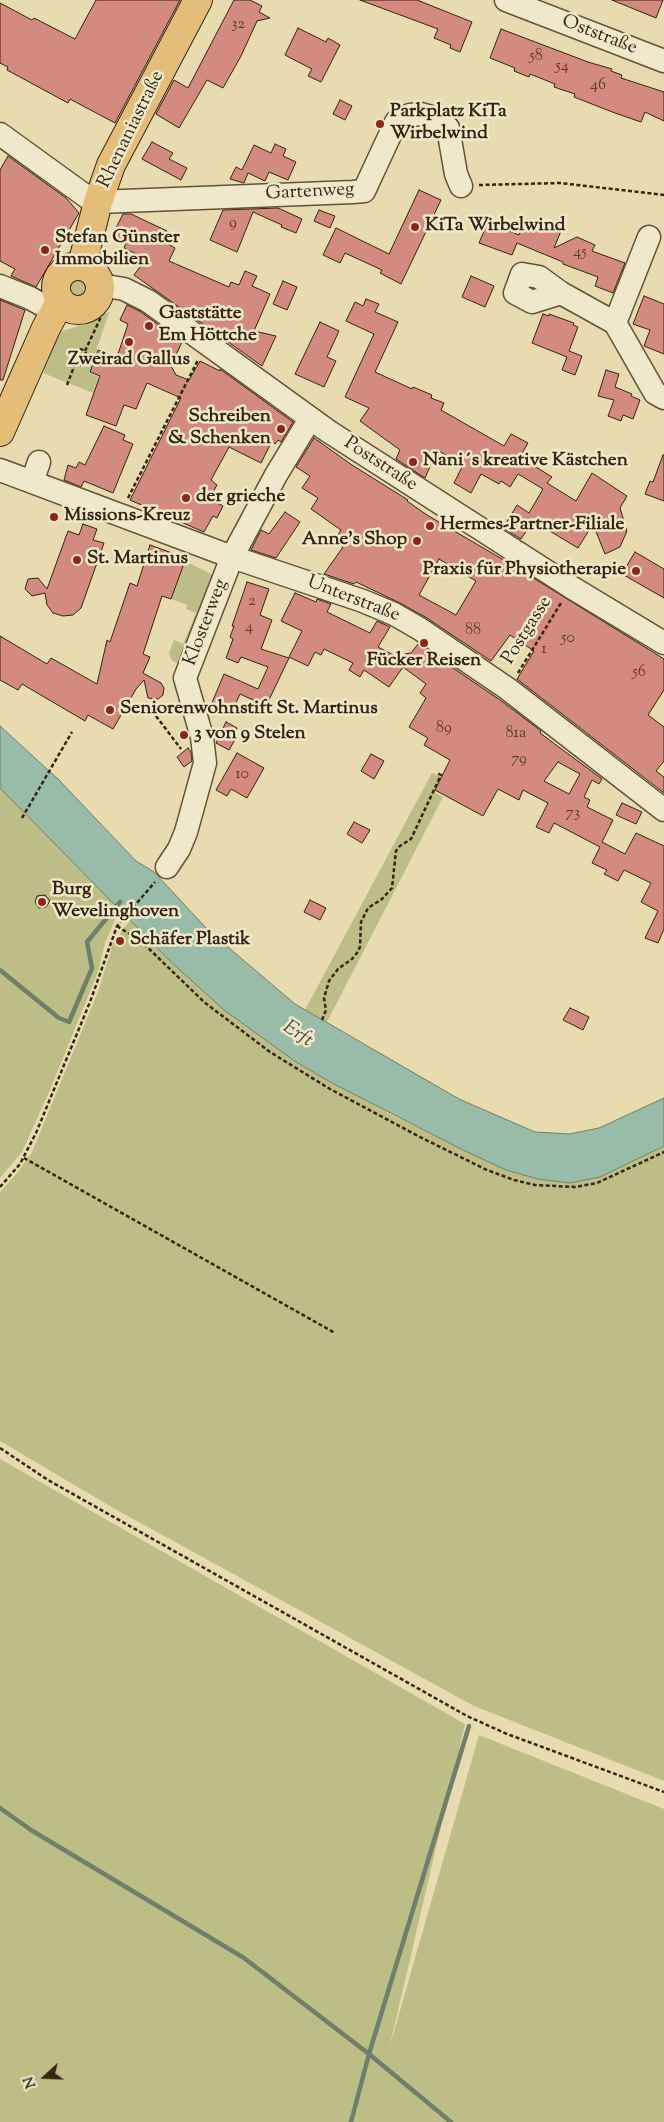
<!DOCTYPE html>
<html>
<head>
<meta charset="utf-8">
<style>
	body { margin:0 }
	#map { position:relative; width:664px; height:2122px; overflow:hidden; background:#e8dbaf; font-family:"Sorts Mill Goudy",serif }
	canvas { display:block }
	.north { position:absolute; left:20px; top:2052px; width:50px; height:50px; -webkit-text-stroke:4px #f0e8cb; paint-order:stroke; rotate:250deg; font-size:14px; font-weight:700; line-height:20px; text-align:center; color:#352411 }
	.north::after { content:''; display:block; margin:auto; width:18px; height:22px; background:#352411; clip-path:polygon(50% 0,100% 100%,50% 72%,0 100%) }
</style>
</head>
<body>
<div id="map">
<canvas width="664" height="2122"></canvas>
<div class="north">N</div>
</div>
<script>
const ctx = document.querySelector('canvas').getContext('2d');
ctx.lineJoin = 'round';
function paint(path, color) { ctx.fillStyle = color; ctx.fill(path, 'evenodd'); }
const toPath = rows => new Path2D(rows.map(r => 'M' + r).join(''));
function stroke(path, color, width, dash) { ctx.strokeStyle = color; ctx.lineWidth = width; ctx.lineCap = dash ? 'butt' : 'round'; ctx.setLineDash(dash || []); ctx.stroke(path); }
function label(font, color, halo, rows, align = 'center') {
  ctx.font = font + ' "Sorts Mill Goudy",serif'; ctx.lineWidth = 5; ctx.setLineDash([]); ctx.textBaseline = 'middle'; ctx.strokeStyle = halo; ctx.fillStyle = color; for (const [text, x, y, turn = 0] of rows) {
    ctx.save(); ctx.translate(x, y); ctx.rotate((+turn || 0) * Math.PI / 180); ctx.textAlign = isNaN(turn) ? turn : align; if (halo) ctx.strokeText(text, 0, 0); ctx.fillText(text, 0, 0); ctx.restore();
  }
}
const green = toPath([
	'66 288a12 12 0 1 1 24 0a12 12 0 1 1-24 0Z',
	[109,312,89,373,99,377,93,393,43,373,59,332,85,324],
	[185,561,213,575,181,664,172,661,169,653,174,640,183,644,196,613,186,609,187,605,171,599],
	[432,773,442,777,434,792,443,797,327,1022,305,1010],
	[0,788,120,909,105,943,98,972,50,1090,22,1152,0,1178],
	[130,920,171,962,224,1010,296,1062,394,1116,506,1170,538,1179,570,1183,600,1177,664,1146,664,1781,474,1706,115,1509,0,1441,0,1192,18,1172,32,1152,99,989,113,943],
	[0,1459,465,1724,389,2049,479,1735,664,1809,664,2122,0,2122]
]);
const water = toPath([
	[0,726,59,780,136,861,154,872,209,931,295,1004,459,1099,535,1132,569,1134,599,1128,664,1098,664,1146,600,1177,570,1183,538,1179,506,1170,465,1151,332,1083,296,1062,224,1010,171,962,0,788,0,726]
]);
const stream = toPath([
	[0,970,59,1018,69,1022,92,968,87,942,120,902],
	[0,1808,31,1830,244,1958,369,2054,451,2122],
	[351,2122,369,2054,469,1726]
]);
const building = toPath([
	[96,0,180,0,115,123,70,99,68,103,7,70,8,67,0,63,0,3,32,20,34,18,75,39,96,0],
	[234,0,250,0,262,6,259,12,270,18,257,21,241,56,223,88,207,80,179,128,156,114,174,80,188,88,234,0],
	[360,0,417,0,472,22,460,52,450,48,451,45,434,38,438,29,360,0],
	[612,0,663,0,656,18,612,0],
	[298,28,326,42,328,38,340,45,321,82,308,76,312,69,285,55,298,28],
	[501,29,588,62,612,69,611,71,622,75,621,78,664,92,664,121,645,112,641,122,615,113,574,97,575,94,554,87,555,84,530,74,529,77,514,71,515,68,490,58,501,29],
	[340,100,352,106,345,120,333,114,340,100],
	[152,142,173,153,169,159,187,168,181,180,142,159,152,142],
	[275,144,286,149,283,156,296,162,288,180,269,172,265,181,248,173,244,183,230,179,236,167,242,170,254,145,271,153,275,144],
	[8,156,66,198,79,213,36,287,11,276,15,269,0,261,0,170,8,156],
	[419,190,441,200,401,284,380,273,382,270,345,253,340,263,323,255,336,228,389,254,419,190],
	[278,208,302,219,296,233,281,227,282,225,253,212,237,252,210,240,223,210,278,208],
	[319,210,335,216,330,228,314,221,319,210],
	[123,214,131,214,167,231,162,241,175,248,169,261,229,287,231,282,239,285,245,271,257,276,252,286,270,294,254,331,276,336,262,366,134,275,146,259,124,248,126,243,112,236,123,214],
	[488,222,519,235,523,225,530,228,532,225,538,227,541,222,561,231,554,248,577,237,595,245,592,251,625,263,613,293,595,286,598,277,563,264,563,262,517,243,512,255,479,243,488,222],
	[471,276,494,286,485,307,462,297,471,276],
	[283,281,297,287,287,310,273,304,283,281],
	[644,296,664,304,664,354,644,346,650,330,633,324,644,296],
	[366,299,379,304,375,312,398,322,375,372,412,389,413,387,432,395,431,398,444,403,441,410,504,446,511,434,528,443,520,457,552,477,547,483,576,501,592,473,627,496,620,508,627,531,620,547,605,554,593,524,578,548,533,521,521,539,503,528,517,505,529,513,543,489,518,474,510,487,501,481,499,484,481,474,471,493,454,483,463,465,437,450,425,478,396,459,400,450,360,421,369,408,345,397,374,334,346,321,355,302,363,306,366,299],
	[0,300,25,310,3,380,0,380,0,300],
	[127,305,141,312,182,342,171,366,176,375,189,380,200,361,220,371,220,369,293,422,281,442,278,440,275,444,272,441,261,463,229,447,211,480,217,485,209,499,223,506,217,518,213,516,204,532,130,500,181,398,147,383,136,409,124,405,116,426,86,415,100,376,90,372,98,350,117,357,128,324,120,320,127,305],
	[543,314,549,316,549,314,574,323,573,325,578,327,569,351,582,356,575,375,562,370,567,357,532,343,543,314],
	[320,322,339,331,327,357,336,361,324,387,295,374,320,322],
	[606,370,619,374,615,387,632,394,631,396,640,400,633,419,623,415,621,421,608,416,614,400,598,396,606,370],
	[104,426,125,435,123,440,133,444,113,493,84,481,81,487,64,480,68,465,76,468,79,462,85,465,104,426],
	[314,438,352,465,408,500,407,501,427,515,514,566,664,659,664,690,648,715,664,727,664,761,656,771,664,777,664,793,517,679,534,651,510,635,491,661,427,618,400,603,356,582,354,584,324,574,343,547,334,541,341,530,311,509,318,498,302,488,310,476,296,467,314,438],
	[439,559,476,581,456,615,419,595,439,559],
	[663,455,664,455,664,501,645,494,650,481,653,482,663,455],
	[285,512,300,522,276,558,251,550,261,530,269,534,285,512],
	[83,524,97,529,93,540,104,543,81,608,73,615,63,616,53,613,47,605,45,593,32,596,25,589,28,579,38,578,47,589,68,531,79,535,83,524],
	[150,545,186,558,171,599,162,596,143,654,150,657,143,673,161,683,164,688,163,695,158,699,148,698,144,680,136,689,113,729,88,715,85,721,22,684,18,690,0,680,0,636,47,664,51,658,97,684,107,640,110,642,130,583,137,586,150,545],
	[635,552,664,569,664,598,622,574,635,552],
	[247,582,269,589,260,615,272,620,261,649,289,658,266,706,240,694,231,714,211,705,224,674,258,689,268,667,241,657,238,663,226,658,233,639,230,637,234,626,232,626,247,582],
	[295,593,316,602,317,599,331,604,327,612,370,633,377,621,390,627,378,647,401,659,405,654,411,653,418,644,500,700,541,731,540,733,602,779,599,784,592,780,584,797,590,800,587,807,613,820,602,842,625,854,636,833,664,846,664,929,658,943,645,938,658,911,641,902,651,883,624,870,618,881,604,874,607,870,592,863,600,847,554,823,549,833,536,827,548,803,523,790,519,800,498,789,483,816,435,790,450,760,424,745,428,738,409,727,426,698,420,693,426,684,403,667,389,687,364,670,360,677,349,670,353,663,324,649,321,655,315,652,308,666,289,657,302,631,281,621,295,593],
	[558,762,580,774,569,794,544,781,558,762],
	[226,722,237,728,234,734,237,736,229,750,216,743,226,722],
	[188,748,191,752,192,761,184,767,177,757,188,748],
	[237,753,264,768,247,798,231,789,227,796,216,790,237,753],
	[371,754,384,761,374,779,361,771,371,754],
	[622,803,642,812,636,824,616,815,622,803],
	[354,822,370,830,362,843,347,834,354,822],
	[45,895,50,901,46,907,39,908,35,902,37,896,45,895],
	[310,900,326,908,320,920,304,912,310,900],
	[570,1008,589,1017,583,1030,563,1020,570,1008]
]);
const path = toPath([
	[479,185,560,183,664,195],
	'71 357a8 8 0 1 1 16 0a8 8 0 1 1-16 0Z',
	[85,351,100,319,101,312,99,303],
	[67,385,75,364],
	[128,498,198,360],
	[518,673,561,603],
	[156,716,181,749],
	[22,818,72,732],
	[117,926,142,942,204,1002,270,1052,330,1089,420,1137,487,1170,514,1180,535,1185,575,1187,597,1183,664,1152],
	[322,1020,326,1010,324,998,329,981,338,969,352,959,357,953,360,947,361,922,368,908,382,899,392,888,396,851,400,846,411,839,441,775,437,773],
	[24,1158,335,1333],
	[0,1187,20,1164,36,1133,90,1002,117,926,155,882],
	[0,1448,48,1480,467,1716,507,1734,664,1792]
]);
const minor = toPath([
	[506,0,664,61],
	[0,134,87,197,98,202,353,192,364,191,396,122,410,115,421,114,435,118,448,128,456,174,461,186],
	[100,285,124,289,148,301,328,431,571,587,664,643],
	[0,286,30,298,55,312],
	[561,293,532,302,515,293,522,274,539,277,561,293,615,323,655,393,664,398],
	[615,323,649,237],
	[0,470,232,557,363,601,394,614,420,629,508,689,664,810],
	[32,482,39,462],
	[167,867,179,849,186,832,205,763,202,737,185,678,232,557,276,475,310,419]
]);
const major = toPath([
	[82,265,98,202,111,165,198,0],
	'56 288a22 22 0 1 1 44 0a22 22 0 1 1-44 0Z',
	[0,432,46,328,60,302]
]);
const markers = [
	[380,124,5,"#8f2418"],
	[415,227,5,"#8f2418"],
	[45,250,5,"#8f2418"],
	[149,326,5,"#8f2418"],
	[129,342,5,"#8f2418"],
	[281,429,5,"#8f2418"],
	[413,462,5,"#8f2418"],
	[186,498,5,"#8f2418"],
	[54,517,5,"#8f2418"],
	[430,526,5,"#8f2418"],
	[417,541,5,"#8f2418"],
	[77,560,5,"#8f2418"],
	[636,571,5,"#8f2418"],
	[424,643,5,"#8f2418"],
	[110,710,5,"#8f2418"],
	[184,735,5,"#8f2418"],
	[42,902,5,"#8f2418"],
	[120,941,5,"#8f2418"]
];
const numberNames = [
	["32",238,25],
	["58",536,57],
	["54",562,67],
	["46",598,86],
	["9",233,224],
	["45",580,253],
	["2",252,602],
	["4",249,628],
	["88",473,631],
	["50",568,639],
	["1",544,650],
	["56",639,673],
	["89",444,729],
	["81a",516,734],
	["79",519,760],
	["10",242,775],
	["73",573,814]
];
const streetNames = [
	["Oststraße",599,36,21],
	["Rhenaniastraße",132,130,-64],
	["Gartenweg",310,193,-3],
	["Poststraße",380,465,33],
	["Unterstraße",353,600,21],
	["Klosterweg",207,623,-69],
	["Postgasse",528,631,-58]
];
const poiNames = [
	["Parkplatz KiTa",390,113],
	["Wirbelwind",390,135],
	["KiTa Wirbelwind",425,227],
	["Stefan Günster",55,239],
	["Immobilien",55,261],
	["Gaststätte",159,315],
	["Em Höttche",159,337],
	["Zweirad Gallus",129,361,"center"],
	["Schreiben",271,418,"right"],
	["& Schenken",271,440,"right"],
	["Nani´s kreative Kästchen",423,462],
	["der grieche",196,498],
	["Missions-Kreuz",64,517],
	["Hermes-Partner-Filiale",440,526],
	["Anne's Shop",407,541,"right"],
	["St. Martinus",87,560],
	["Praxis für Physiotherapie",626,571,"right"],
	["Fücker Reisen",424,662,"center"],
	["Seniorenwohnstift St. Martinus",120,710],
	["3 von 9 Stelen",194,735],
	["Burg",52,891],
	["Wevelinghoven",52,913],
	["Schäfer Plastik",130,941]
];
const waterNames = [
	["Erft",297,1035,33]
];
paint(green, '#bdbe86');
paint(water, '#98bca7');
stroke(water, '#707f6b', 1);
stroke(stream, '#707f6b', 4.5);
paint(building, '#d38a7f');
stroke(building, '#352411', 1);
stroke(minor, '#625238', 25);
stroke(major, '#352411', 30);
stroke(path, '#352411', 2.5, [4, 2.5]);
stroke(minor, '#f0e8cb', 22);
stroke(major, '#e4be78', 28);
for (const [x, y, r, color] of markers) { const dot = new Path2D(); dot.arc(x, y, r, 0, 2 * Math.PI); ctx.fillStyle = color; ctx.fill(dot); stroke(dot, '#f0e8cb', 2); }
label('16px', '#5c3e2c', null, numberNames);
label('19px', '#352411', '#f0e8cb', streetNames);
label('bold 19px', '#352411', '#f0e8cb', poiNames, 'left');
label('italic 20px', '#4e4a36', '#f0e8cb', waterNames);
</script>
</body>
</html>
